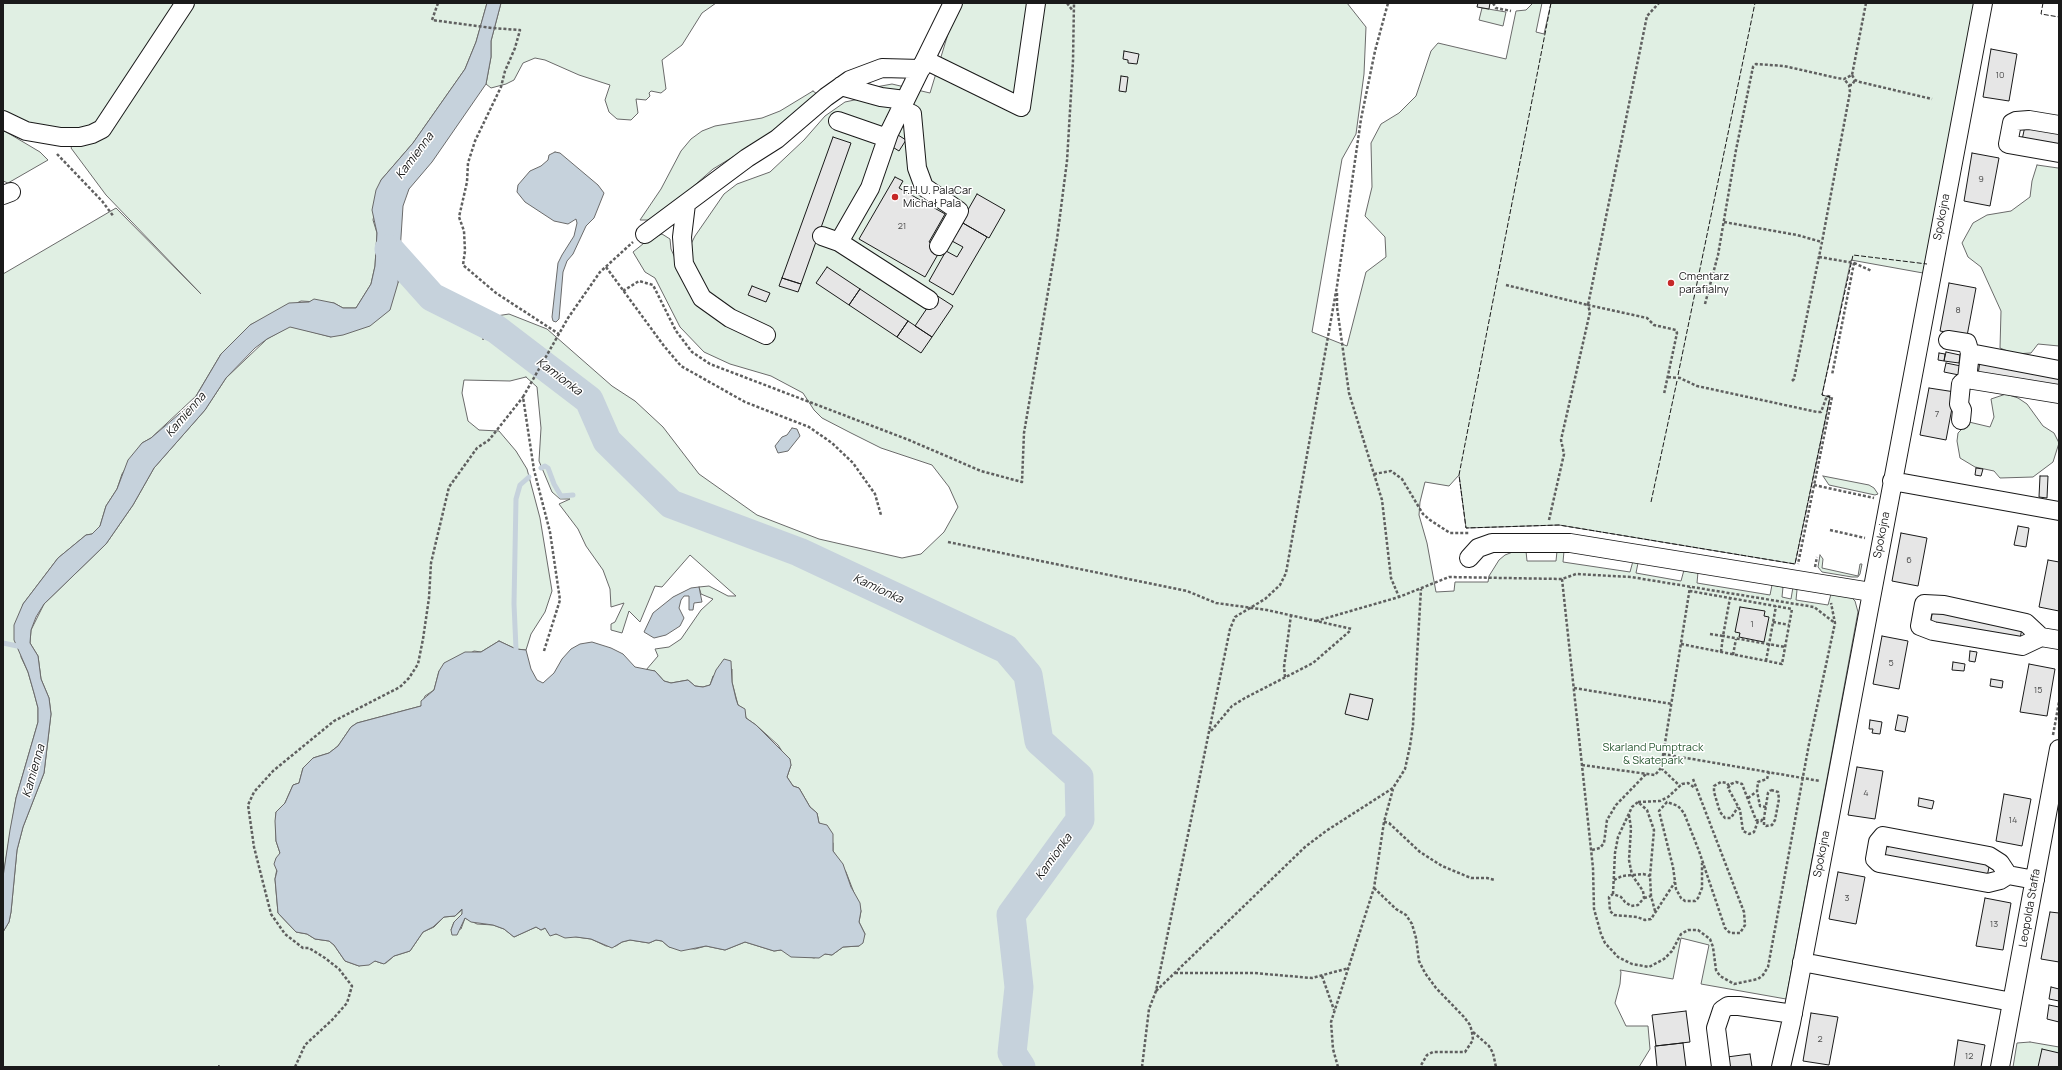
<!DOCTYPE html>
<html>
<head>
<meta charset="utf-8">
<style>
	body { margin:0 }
	#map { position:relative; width:2062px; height:1070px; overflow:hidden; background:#fff; font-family:Manrope,sans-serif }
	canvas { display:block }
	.frame { position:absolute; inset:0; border:4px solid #1a1a1a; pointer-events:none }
</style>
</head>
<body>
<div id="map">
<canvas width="2062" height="1070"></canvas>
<div class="frame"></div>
</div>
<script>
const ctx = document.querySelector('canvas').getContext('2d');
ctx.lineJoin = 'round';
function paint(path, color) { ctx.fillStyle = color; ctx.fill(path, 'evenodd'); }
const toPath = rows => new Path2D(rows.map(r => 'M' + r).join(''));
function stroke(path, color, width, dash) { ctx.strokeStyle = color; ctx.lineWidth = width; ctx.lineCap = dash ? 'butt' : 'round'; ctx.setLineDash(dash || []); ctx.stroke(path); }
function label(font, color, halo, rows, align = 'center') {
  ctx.font = font + ' Manrope,sans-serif'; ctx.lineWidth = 3; ctx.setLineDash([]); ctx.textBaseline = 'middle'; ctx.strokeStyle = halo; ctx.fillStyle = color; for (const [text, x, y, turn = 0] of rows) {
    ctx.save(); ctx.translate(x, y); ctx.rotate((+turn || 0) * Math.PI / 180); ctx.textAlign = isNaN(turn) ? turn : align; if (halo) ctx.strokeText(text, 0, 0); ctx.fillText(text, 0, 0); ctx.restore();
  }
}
const green = toPath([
	[3,3,179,3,106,116,85,131,48,131,3,115,3,3],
	[189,3,487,3,476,42,465,69,413,143,381,180,373,220,377,233,375,266,371,284,356,308,343,308,334,303,301,301,250,325,221,354,196,396,151,438,142,443,122,474,117,489,106,506,100,526,92,534,86,535,58,558,23,604,21,657,28,672,34,693,38,708,38,722,16,798,3,877,3,274,116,208,201,294,106,195,71,148,75,140,88,139,189,3],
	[501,3,716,3,702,13,682,45,662,60,666,89,661,93,651,91,649,93,650,96,646,100,636,99,638,113,631,120,617,119,609,112,605,100,610,85,579,75,545,60,535,58,523,63,514,80,506,84,491,88,486,84,491,57,491,41,501,3],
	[961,3,1347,3,1366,27,1364,74,1356,134,1342,159,1312,332,1347,346,1366,272,1386,257,1385,237,1365,216,1372,187,1371,143,1381,124,1399,113,1416,96,1431,51,1438,43,1506,59,1516,11,1526,10,1533,3,1542,3,1536,32,1544,34,1551,3,1976,3,1923,273,1851,260,1822,395,1830,397,1795,564,1559,525,1466,528,1459,475,1449,486,1425,482,1420,502,1419,515,1427,543,1436,592,1454,591,1455,582,1488,582,1489,576,1499,560,1505,555,1518,550,1526,551,1527,561,1556,561,1557,551,1564,551,1563,562,1630,572,1633,561,1638,563,1636,573,1681,581,1684,570,1698,572,1697,583,1770,595,1772,585,1783,587,1782,597,1791,599,1793,587,1797,590,1796,600,1828,605,1831,594,1850,596,1855,601,1858,612,1786,999,1701,984,1709,945,1681,938,1673,979,1620,970,1621,972,1620,984,1615,1003,1626,1026,1648,1026,1650,1049,1639,1067,220,1067,219,1065,217,1067,3,1067,3,932,9,922,11,912,17,850,23,827,44,773,51,714,49,698,41,679,38,656,30,643,31,630,44,604,106,544,133,505,154,468,205,410,226,378,267,339,290,326,331,337,398,283,399,271,423,289,432,300,460,320,469,325,482,328,483,340,490,317,509,314,547,329,612,386,635,401,663,427,699,474,757,515,819,539,902,558,921,554,944,532,958,507,949,487,932,465,881,448,851,433,822,418,814,410,803,393,771,376,730,364,704,352,680,327,655,278,645,272,633,252,649,239,662,234,670,239,671,249,675,258,687,252,695,236,724,194,737,184,770,172,804,140,825,116,845,102,859,99,876,87,892,84,930,93,951,24,961,3],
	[526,377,537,387,541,428,539,461,552,492,560,499,570,499,559,504,578,529,586,546,603,570,610,589,611,607,624,603,615,622,611,624,611,630,622,633,629,611,640,622,655,586,662,587,690,555,736,596,728,596,709,586,699,587,701,594,713,599,701,610,681,639,669,647,655,649,658,656,646,670,655,671,664,681,671,683,688,680,695,686,703,687,710,685,713,676,732,669,732,682,738,705,744,709,746,718,756,725,778,745,791,765,787,777,793,786,799,788,810,807,817,813,819,823,833,843,833,851,846,872,861,911,859,922,865,934,859,946,843,947,832,955,825,954,814,958,781,950,774,951,745,942,725,950,706,946,695,949,669,947,662,941,656,940,649,943,630,940,622,942,616,946,606,946,591,939,548,933,546,928,541,930,536,927,514,937,504,929,493,925,477,924,465,918,461,929,451,930,454,922,462,914,463,909,455,916,444,917,434,927,423,932,410,951,394,956,386,963,381,963,375,961,359,966,345,961,334,945,329,941,315,939,307,934,296,932,278,913,275,879,280,853,276,841,276,812,285,803,293,785,299,783,303,768,313,758,329,753,338,746,351,727,357,723,421,706,425,696,434,690,439,671,474,651,481,652,499,641,516,649,526,650,531,634,545,612,552,591,540,518,527,469,516,451,499,431,479,430,468,421,462,393,464,380,510,381,526,377],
	[1482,8,1506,12,1503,26,1479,20,1482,8],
	[813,91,817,94,764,138,713,169,662,214,648,220,640,220,661,189,681,151,691,139,702,131,715,126,762,118,780,111,813,91],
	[3,130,40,152,48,160,8,183,3,181,3,130],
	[2037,165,2058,168,2059,169,2059,346,2038,344,2031,353,2015,354,2000,348,2001,311,1981,267,1968,257,1962,243,1973,223,1987,215,2011,211,2030,197,2032,181,2037,165],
	[2006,394,2018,398,2027,404,2043,426,2054,433,2059,443,2053,462,2033,477,2000,478,1994,471,1975,467,1960,458,1957,441,1958,433,1969,422,1990,427,1994,417,1991,399,2006,394],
	[1823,476,1869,485,1874,488,1878,494,1875,495,1829,485,1823,476],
	[1820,555,1823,559,1822,568,1858,576,1860,564,1862,564,1860,574,1858,577,1852,577,1822,572,1818,567,1820,555],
	[2030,1042,2059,1047,2059,1067,2013,1067,2017,1043,2030,1042]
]);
const water = toPath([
	[487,3,501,3,491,41,491,57,486,84,432,162,409,189,403,206,398,283,390,310,370,326,343,335,331,337,290,327,267,339,255,348,226,378,205,410,154,468,133,505,106,544,44,604,36,617,31,630,30,643,38,656,41,679,49,698,51,714,44,773,23,827,17,850,11,912,9,922,3,932,3,877,10,830,16,798,38,722,38,708,34,693,28,672,14,640,14,625,23,604,58,558,86,535,92,534,100,526,106,506,117,489,128,460,142,443,151,438,192,403,221,354,250,325,289,303,309,302,314,299,334,303,343,308,356,308,371,284,375,266,377,233,372,210,376,190,381,180,413,143,465,69,476,42,487,3],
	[555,152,560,153,598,185,604,193,594,218,586,226,573,254,567,261,563,272,559,319,556,322,553,321,552,317,558,263,562,255,574,236,577,223,576,219,568,224,554,221,525,202,517,192,518,185,530,171,541,166,548,160,549,155,555,152],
	[792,428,797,429,800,436,788,451,778,453,775,446,782,437,787,435,792,428],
	[699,587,702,602,694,603,693,610,689,610,689,596,684,596,681,600,679,608,684,618,680,626,666,635,654,638,644,632,653,613,673,597,691,588,699,587],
	[499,641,516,649,526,650,531,669,537,680,543,683,554,673,562,659,571,649,580,644,592,642,611,648,623,654,635,667,655,671,664,681,671,683,688,680,695,686,703,687,710,685,716,670,724,659,731,661,732,682,736,699,738,705,745,709,746,718,756,725,790,759,791,765,787,777,793,786,799,788,810,807,817,813,819,823,827,825,833,834,833,851,843,864,851,887,860,903,861,911,859,922,865,934,863,943,859,946,843,947,832,955,825,954,819,958,791,957,781,950,774,951,745,942,725,950,706,946,681,951,669,947,662,941,656,940,649,943,630,940,622,942,612,948,591,939,576,937,565,938,556,934,550,936,545,928,541,930,536,927,514,937,504,929,493,925,471,922,465,918,457,935,452,935,451,930,454,922,462,914,462,909,455,916,444,917,433,927,423,932,410,951,394,956,384,964,375,961,369,965,359,966,345,961,334,945,329,941,315,939,307,934,296,932,278,913,275,879,277,871,274,864,276,858,280,853,276,841,275,821,276,812,285,803,293,785,299,783,303,768,313,758,329,753,338,746,351,727,357,723,421,706,421,701,434,690,439,671,444,663,465,652,481,652,499,641]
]);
const stream = toPath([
	[541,468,545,466,548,468,554,484,561,496,573,495],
	[3,643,22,647],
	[516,649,514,604,516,499,520,485,529,477]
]);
const river = toPath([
	[389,249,432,297,496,329,589,400,607,441,671,504,799,552,1006,649,1028,675,1039,741,1079,777,1080,820,1011,915,1019,987,1012,1053,1021,1067]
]);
const building = toPath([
	[1478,3,1490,3,1489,9,1477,7,1478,3],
	[1991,49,2017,54,2009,101,1983,97,1991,49],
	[1124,51,1139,54,1137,64,1128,63,1128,60,1123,59,1124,51],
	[1121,76,1128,77,1126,92,1119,91,1121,76],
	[2025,126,2059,133,2059,148,2022,140,2025,126],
	[898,135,906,140,899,151,891,146,898,135],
	[833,137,851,143,801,284,782,278,833,137],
	[1972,153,1999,158,1990,206,1964,201,1972,153],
	[895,177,903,181,899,188,945,214,929,242,941,249,925,277,859,239,895,177],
	[977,194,1005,210,989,238,961,222,977,194],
	[963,223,987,237,953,295,929,281,946,251,957,257,963,247,952,241,963,223],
	[827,267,860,289,849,305,816,283,827,267],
	[782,278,801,284,798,292,779,286,782,278],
	[1949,283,1976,288,1967,336,1940,331,1949,283],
	[752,286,770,293,766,302,748,295,752,286],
	[860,289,908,321,897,337,849,305,860,289],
	[936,295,953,306,932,337,915,326,936,295],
	[908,321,932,337,921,353,897,337,908,321],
	[1946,352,1960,355,1959,363,1944,361,1946,352],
	[1939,353,1945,354,1944,361,1938,360,1939,353],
	[1980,361,2059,376,2059,390,1978,375,1980,361],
	[1946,363,1961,366,1959,375,1944,372,1946,363],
	[1929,388,1955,392,1946,440,1920,435,1929,388],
	[1976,468,1983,469,1981,476,1975,475,1976,468],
	[2040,476,2048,476,2047,498,2039,497,2040,476],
	[2018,526,2029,528,2026,547,2014,545,2018,526],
	[1901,533,1927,538,1918,586,1892,581,1901,533],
	[2048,560,2059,562,2059,611,2039,607,2048,560],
	[1740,607,1765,611,1764,616,1769,617,1764,642,1739,637,1740,633,1735,632,1740,607],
	[1933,610,2022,628,2020,639,1930,624,1933,610],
	[1882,636,1908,641,1899,689,1873,684,1882,636],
	[1970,651,1977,652,1975,662,1969,661,1970,651],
	[1953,662,1965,664,1964,671,1952,670,1953,662],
	[2029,664,2055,669,2047,716,2020,712,2029,664],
	[1991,679,2003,681,2002,688,1990,686,1991,679],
	[1350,694,1373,699,1368,720,1345,714,1350,694],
	[1898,715,1908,717,1905,732,1895,730,1898,715],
	[1870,720,1882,722,1880,734,1872,733,1873,729,1869,729,1870,720],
	[1857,767,1883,771,1875,819,1848,815,1857,767],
	[2004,794,2031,799,2022,846,1996,841,2004,794],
	[1919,798,1934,801,1932,809,1918,806,1919,798],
	[1889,844,1990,862,1987,877,1882,858,1884,846,1889,847,1889,844],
	[1838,872,1865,877,1856,924,1829,919,1838,872],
	[1985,898,2011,903,2003,950,1976,946,1985,898],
	[2050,912,2059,913,2059,962,2041,959,2050,912],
	[2051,987,2059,989,2059,1001,2049,999,2051,987],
	[2049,1005,2059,1007,2059,1022,2047,1019,2049,1005],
	[1686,1011,1690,1042,1656,1046,1652,1015,1686,1011],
	[1811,1013,1838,1017,1829,1065,1803,1061,1811,1013],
	[1958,1040,1985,1045,1981,1067,1954,1067,1958,1040],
	[1683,1043,1686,1067,1657,1067,1655,1046,1683,1043],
	[2042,1049,2059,1053,2059,1067,2038,1067,2042,1049],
	[1750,1054,1752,1067,1728,1067,1727,1057,1750,1054]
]);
const path = toPath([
	[438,3,432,20,492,28,520,30,515,48,505,71,501,87,475,141,468,163,467,182,459,217,464,231,465,251,463,265,496,293,559,334],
	[1067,3,1073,11],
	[1493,3,1496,8,1511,11],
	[1852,75,1855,80,1860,82,1932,99],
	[1849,85,1852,85,1855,80],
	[57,154,102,201,114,217],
	[1724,222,1797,235,1822,242],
	[1819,257,1854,263,1832,375],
	[1854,263,1872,271],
	[606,267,664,346,681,366,745,402,809,427,832,443,853,463,875,494,881,515],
	[1506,285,1588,305,1647,16,1659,3],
	[623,291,639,281,653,285,676,331,692,352,710,364,909,440,981,471,1022,482,1024,433,1057,239,1067,161,1073,61,1074,3],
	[1337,293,1337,307,1349,393,1382,500,1391,578,1399,597],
	[1705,304,1718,255,1736,150,1753,67,1756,64,1784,66,1837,78,1844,79,1852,75,1866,3],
	[1668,377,1680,378,1697,386,1817,412,1821,412,1827,396,1832,397,1798,564],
	[1792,381,1794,379,1822,242,1850,92,1849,85,1844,79],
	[1374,474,1391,471,1402,479,1423,514,1430,520,1450,533,1470,533],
	[1814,485,1874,498],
	[1549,520,1564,454,1561,440,1590,312,1588,305,1647,318,1654,325,1676,330,1677,333,1664,394],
	[1830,530,1865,538],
	[948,542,1187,591,1216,603,1267,610,1352,629],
	[1815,567,1817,557],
	[1562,579,1593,868,1594,909,1601,934,1605,943,1618,957,1632,964,1649,967,1664,959,1672,951,1681,934,1688,930,1698,930,1710,939,1713,947,1716,970,1720,976,1734,984,1758,979,1763,975,1768,967,1809,744,1835,623,1831,603],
	[1316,621,1399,597,1449,577,1562,579,1576,574,1631,577,1814,607,1835,623],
	[1773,622,1789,625],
	[1710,634,1723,636,1730,598],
	[1681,644,1782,664,1792,609,1690,591],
	[544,651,560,600,550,532,534,470,523,397,568,318,600,272,633,242],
	[1721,652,1723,636,1785,647],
	[1733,655,1736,639],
	[1766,661,1776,606],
	[1285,677,1284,667,1291,615],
	[1574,688,1672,704],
	[1211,731,1232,706,1245,698,1313,663,1351,630],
	[2053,735,2059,702],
	[1663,754,1820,781],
	[1582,765,1655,775,1661,768,1690,587],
	[1661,768,1680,786],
	[1693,779,1744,912,1745,925,1740,933,1730,933,1725,928,1699,851,1684,813,1678,806,1667,802,1659,811,1673,867,1676,889,1681,898,1685,901,1695,901,1698,898,1702,888,1702,863],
	[1729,786,1727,783,1721,782,1714,786,1714,792,1720,812,1725,818,1731,818,1738,807],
	[1771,790,1778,792,1779,799,1775,820,1772,825,1766,826,1764,825,1764,818,1768,793,1771,790],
	[1748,798,1756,792],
	[1638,802,1660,801,1668,797,1682,784,1688,783,1695,788],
	[1766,807,1760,806,1757,791,1758,782,1767,779,1769,772],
	[1629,815,1631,828,1629,860,1632,875,1643,891,1644,898,1638,905,1631,906,1625,902,1621,897,1613,894,1609,897,1610,911,1614,915,1637,917,1645,920,1651,919,1675,882],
	[1758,821,1754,832,1749,834,1743,831,1740,810,1728,788,1731,784,1736,782,1742,784,1756,820,1761,821,1764,818],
	[1384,822,1389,823,1420,852,1442,866,1471,878,1487,878,1495,880],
	[1592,850,1600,848,1604,843,1607,820,1616,805,1646,774],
	[1614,880,1622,876,1632,875,1643,874,1650,876],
	[1374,888,1396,909,1406,915,1412,924,1416,938,1419,961,1425,973,1436,988,1464,1017,1470,1025,1472,1032,1473,1040,1465,1052,1433,1052,1427,1055,1420,1067],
	[1613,894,1615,853,1618,837,1632,807,1638,802,1647,810,1654,830,1650,876,1651,896],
	[1644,898,1651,896,1655,911],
	[1175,973,1254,973,1312,978,1349,968],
	[1322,976,1334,1010],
	[1156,991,1305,847,1326,831,1393,788,1405,769,1410,746,1413,725,1421,589],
	[1473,1032,1489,1046,1493,1053,1496,1067],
	[295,1067,305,1045,332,1020,347,1003,352,986,339,969,325,958,309,948,303,948,285,934,271,914,254,847,248,805,254,792,273,771,334,721,400,687,409,678,418,664,423,639,429,598,431,563,449,487,477,448,489,440,523,397],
	[1142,1067,1149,1009,1156,991,1230,629,1235,617,1265,599,1280,585,1286,573,1337,286,1361,119,1375,51,1388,3],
	[1338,1067,1333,1049,1331,1022,1374,888,1384,822,1393,789]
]);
const minor = toPath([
	[925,60,1021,107,1036,3],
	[841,86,881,97,905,100],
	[901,109,912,114,917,168,924,187,959,211,939,246],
	[3,120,26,131,61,137,80,137,92,134,102,129,185,3],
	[838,121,887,138],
	[2059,125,2029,120,2016,121,2012,123,2008,144,2059,153],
	[3,195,11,192],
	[686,204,682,237,684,264,702,298,730,318,766,335],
	[645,234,747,158,777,139,826,97,850,80,882,68,921,69],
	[822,236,839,242],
	[929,300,839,242,870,188,889,133,953,3],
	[1948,340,1967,343,1970,353],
	[2059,370,1970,353,1967,379,2059,394],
	[1961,420,1962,410,1959,404,1961,384,1967,379],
	[1892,481,2059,511],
	[1469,558,1478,548,1492,543,1570,543,1871,592],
	[2041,637,2026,623,1944,605,1924,604,1920,626,1933,631,2022,646,2041,637,2059,640],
	[2008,875,2000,880,1988,883,1879,863,1875,859,1878,842,1883,836,1989,856,2000,863,2008,875,2035,880],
	[1802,962,2012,1002],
	[1721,1067,1716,1028,1722,1010,1728,1006,1739,1006,1793,1014],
	[1781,1067,1791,1023,1983,3],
	[2000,1067,2059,749]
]);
const fence = toPath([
	[1551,3,1459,475,1466,528,1559,525,1795,564,1830,397,1822,395,1853,255,1927,264],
	[2043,3,2041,14,2059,17],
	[1678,375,1755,3],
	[1651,502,1677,381]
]);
const markers = [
	[895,197,4,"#c62828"],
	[1671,283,4,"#c62828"]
];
const numberNames = [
	["10",2000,75],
	["9",1981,179],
	["21",902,226],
	["8",1958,310],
	["7",1937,414],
	["6",1909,560],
	["1",1752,624],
	["5",1891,663],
	["15",2038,690],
	["4",1866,793],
	["14",2013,820],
	["3",1847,898],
	["13",1994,924],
	["2",1820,1039],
	["12",1969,1056]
];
const poiNames = [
	["F.H.U. PalaCar",903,191],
	["Michał Pala",903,204],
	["Cmentarz",1679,277],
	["parafialny",1679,290]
];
const streetNames = [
	["Spokojna",1942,217,-79],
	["Spokojna",1882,535,-79],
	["Spokojna",1822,854,-79],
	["Leopolda Staffa",2030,908,-80]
];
const parkNames = [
	["Skarland Pumptrack",1653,748],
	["& Skatepark",1653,761]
];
const waterNames = [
	["Kamienna",415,156,-53],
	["Kamionka",559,377,37],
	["Kamienna",186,415,-49],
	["Kamionka",878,589,25],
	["Kamienna",34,771,-74],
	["Kamionka",1054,857,-54]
];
paint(green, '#e0efe3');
stroke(green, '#6a6a6a', 1);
paint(water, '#c6d2dc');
stroke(water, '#6a6a6a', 1);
stroke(stream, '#c6d2dc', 5);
stroke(river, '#c6d2dc', 29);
paint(building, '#e6e6e6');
stroke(building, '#1a1a1a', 1);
stroke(minor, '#1a1a1a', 20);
stroke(path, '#5f5f5f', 2.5, [3, 2]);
stroke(minor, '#fff', 18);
stroke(fence, '#1a1a1a', 1, [5, 2]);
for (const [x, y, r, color] of markers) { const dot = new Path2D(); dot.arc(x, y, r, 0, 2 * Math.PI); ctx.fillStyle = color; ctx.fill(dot); stroke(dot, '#fff', 1.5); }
label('9px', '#4d4d4d', null, numberNames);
label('11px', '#1a1a1a', '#fff', poiNames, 'left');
label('11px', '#1a1a1a', '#fff', streetNames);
label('11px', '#2b5a34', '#fff', parkNames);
label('italic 12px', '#1a1a1a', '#fff', waterNames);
</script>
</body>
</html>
